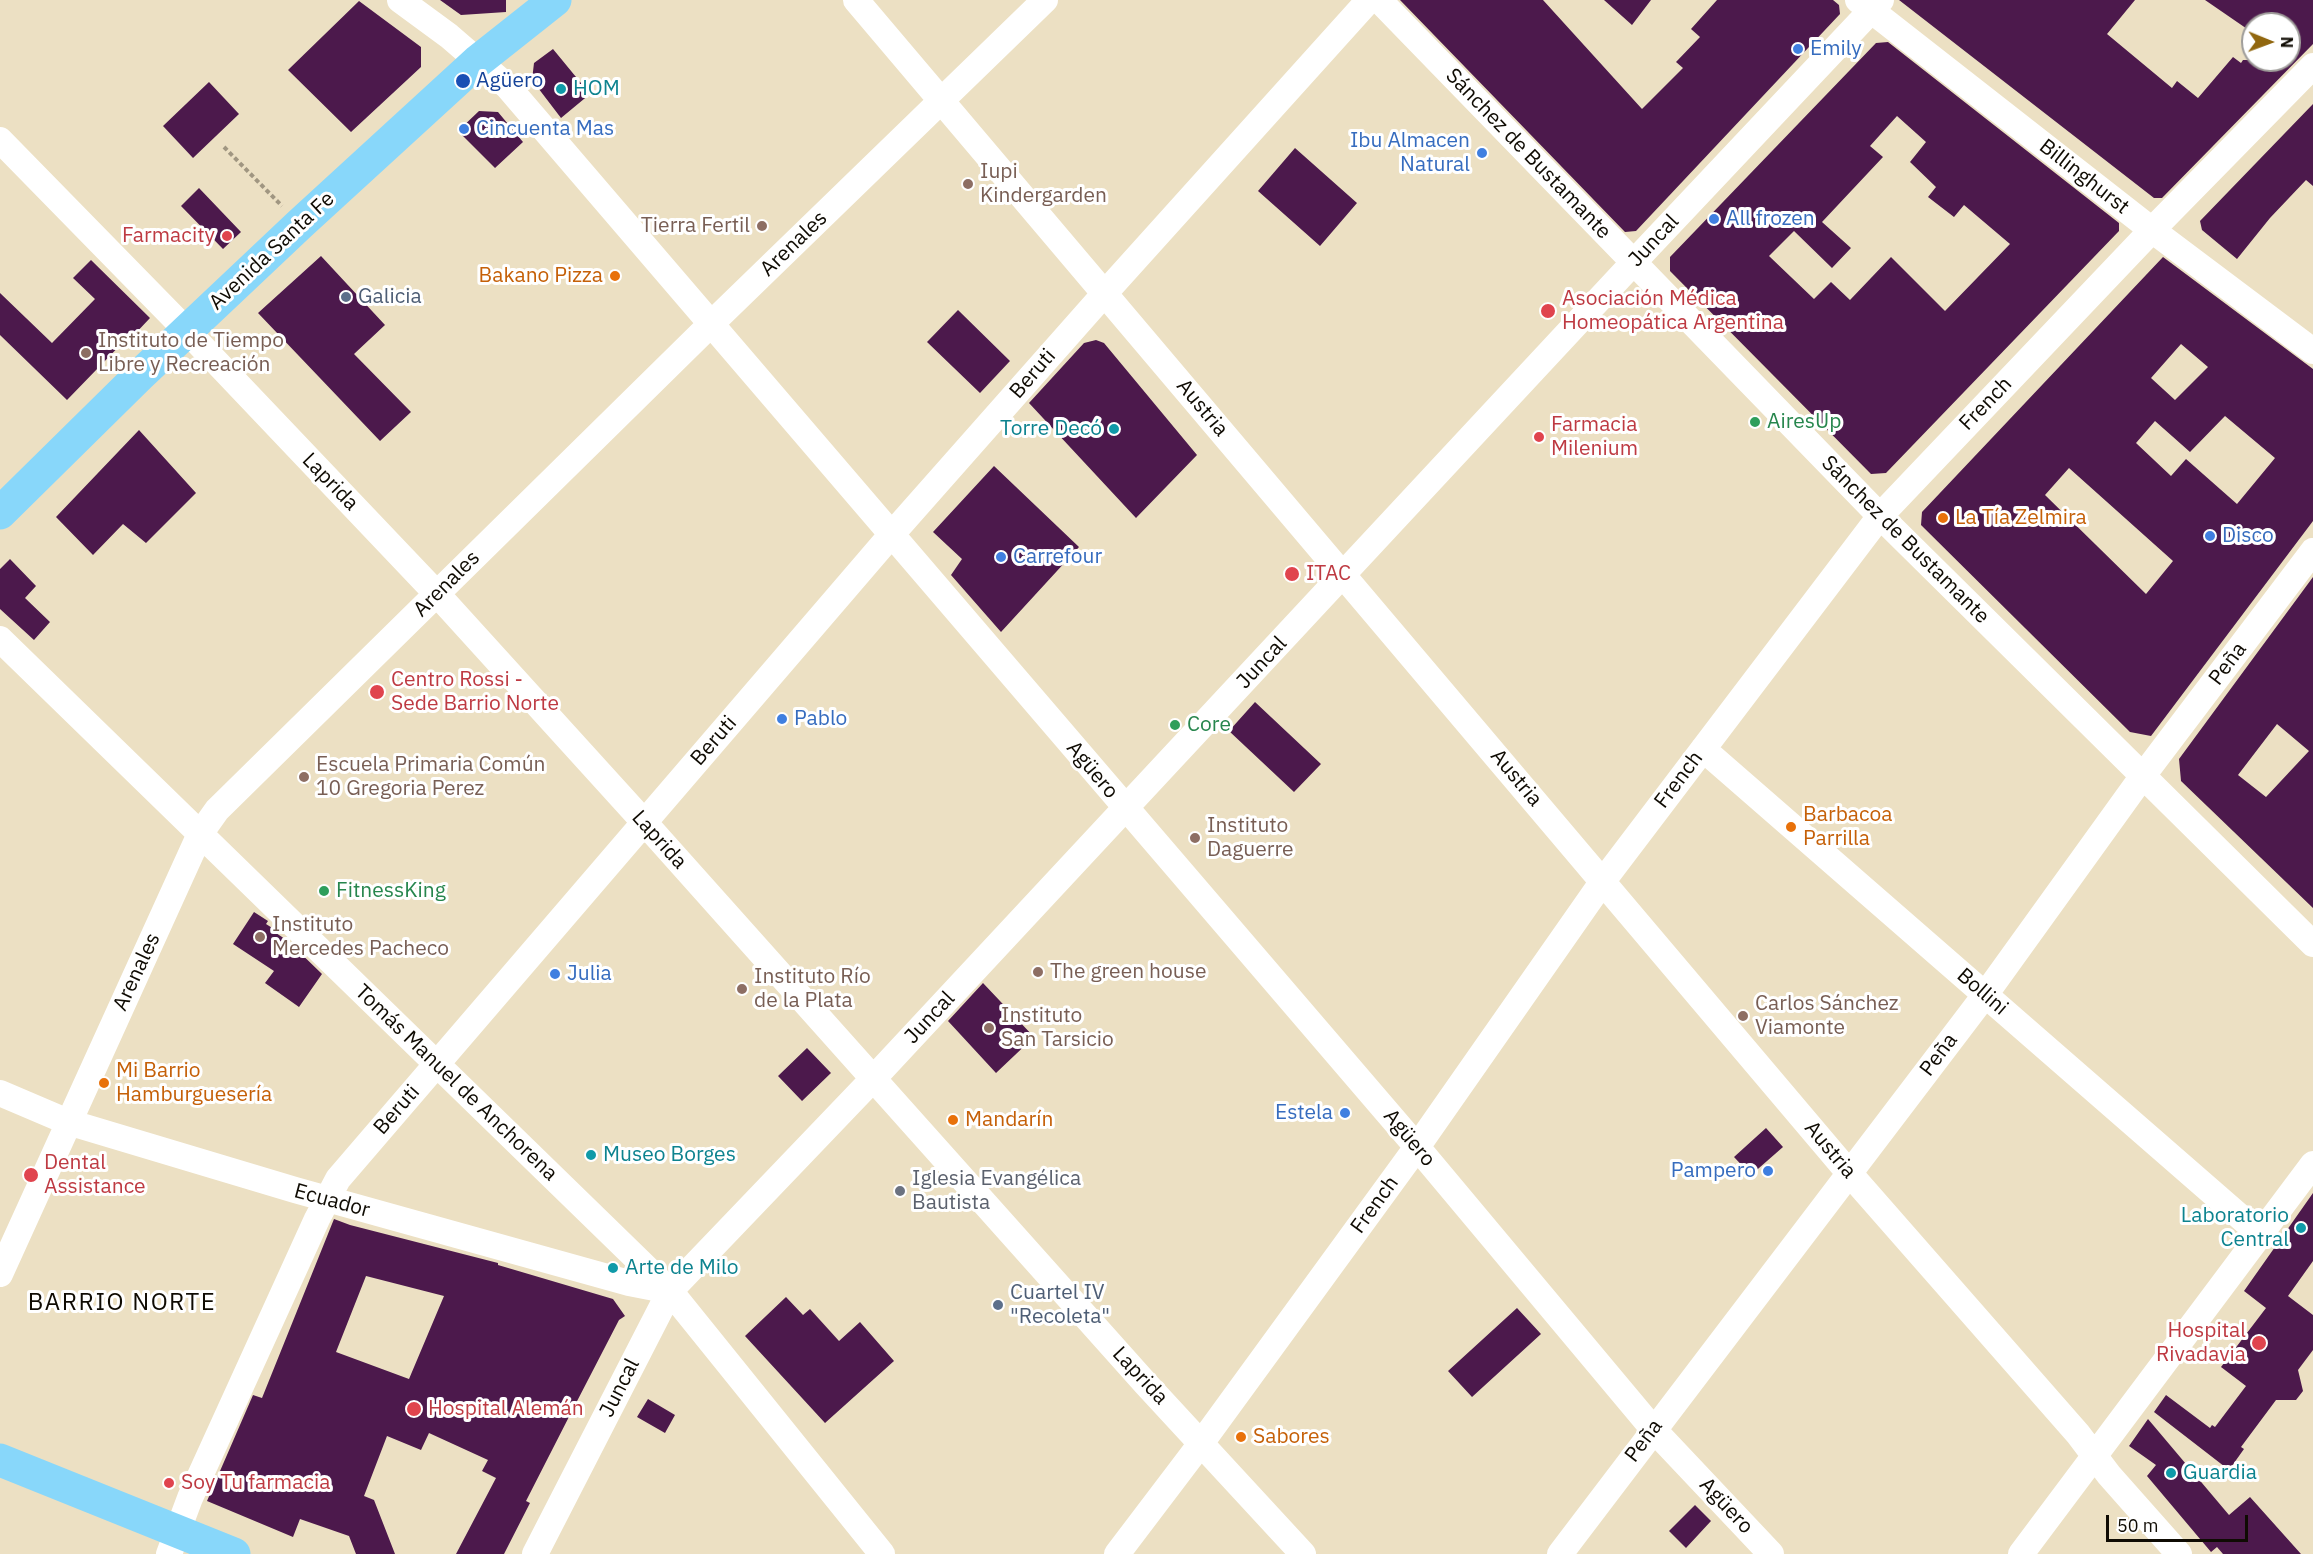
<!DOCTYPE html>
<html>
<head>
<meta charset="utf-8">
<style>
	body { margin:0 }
	#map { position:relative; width:2313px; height:1554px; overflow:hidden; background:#ece0c3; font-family:"IBM Plex Sans",sans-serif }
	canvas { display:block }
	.north { position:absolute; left:2241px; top:12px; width:60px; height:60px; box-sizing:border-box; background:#fff; border:2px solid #9f9d9a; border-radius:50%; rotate:91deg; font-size:16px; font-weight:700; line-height:24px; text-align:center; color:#0f0b03 }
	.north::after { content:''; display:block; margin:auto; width:21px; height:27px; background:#91670f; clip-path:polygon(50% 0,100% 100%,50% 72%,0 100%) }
	.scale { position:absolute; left:2106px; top:1515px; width:142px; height:27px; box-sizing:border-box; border:3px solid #0f0b03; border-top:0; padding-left:8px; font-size:18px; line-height:21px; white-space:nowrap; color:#0f0b03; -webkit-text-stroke:4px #fff; paint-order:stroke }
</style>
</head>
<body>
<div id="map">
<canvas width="2313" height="1554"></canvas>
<div class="north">N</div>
<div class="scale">50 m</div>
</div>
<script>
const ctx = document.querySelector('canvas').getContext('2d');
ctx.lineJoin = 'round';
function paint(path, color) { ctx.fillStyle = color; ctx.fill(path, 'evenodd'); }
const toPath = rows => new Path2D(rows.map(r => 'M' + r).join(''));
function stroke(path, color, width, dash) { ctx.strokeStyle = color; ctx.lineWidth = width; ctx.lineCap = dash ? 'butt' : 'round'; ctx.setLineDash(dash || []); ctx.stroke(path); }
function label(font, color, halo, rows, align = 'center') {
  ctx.font = font + ' "IBM Plex Sans",sans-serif'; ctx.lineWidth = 6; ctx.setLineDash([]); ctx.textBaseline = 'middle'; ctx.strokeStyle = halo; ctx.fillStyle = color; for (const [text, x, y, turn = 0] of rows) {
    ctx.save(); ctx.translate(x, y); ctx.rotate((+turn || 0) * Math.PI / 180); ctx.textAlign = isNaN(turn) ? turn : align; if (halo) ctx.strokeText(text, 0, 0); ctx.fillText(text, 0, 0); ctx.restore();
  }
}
const building = toPath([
	[440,0,506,0,506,12,461,15],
	[1400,0,1543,0,1642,109,1683,68,1676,62,1700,37,1691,29,1717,0,1833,0,1839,5,1840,14,1636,231,1625,232],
	[1604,0,1651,0,1632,25],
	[1899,0,2135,0,2107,34,2172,88,2177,81,2198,98,2233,57,2241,63,2243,60,2289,60,2289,24,2253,24,2253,33,2205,0,2313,0,2313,44,2162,198,2154,198],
	[359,1,421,47,421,67,351,132,288,70],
	[1888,42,2119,223,2119,231,1886,473,1871,474,1670,271,1670,257,1876,43],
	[1897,116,1926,142,1910,162,1936,187,1928,197,1954,217,1964,205,2010,244,1945,311,1891,257,1850,300,1831,282,1814,299,1769,256,1794,231,1832,268,1851,248,1822,222,1883,157,1870,146],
	[553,49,590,94,561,118,532,80,534,63],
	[209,82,239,114,193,158,163,126],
	[2313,104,2313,186,2306,180,2270,218,2237,259,2202,230,2200,221],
	[479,111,498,112,523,142,495,168,458,131],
	[1295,148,1357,203,1320,246,1258,191],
	[199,188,241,232,223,249,181,206],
	[321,256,385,325,354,354,411,412,380,441,258,313],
	[2163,257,2313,369,2313,521,2151,736,2130,732,1921,525,1922,512],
	[2181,344,2208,367,2175,400,2151,378],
	[2225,416,2275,458,2237,504,2186,459,2171,476,2136,443,2155,421,2190,452],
	[2069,468,2173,561,2146,594,2045,495],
	[91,260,150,318,133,336,131,334,67,400,0,335,0,293,52,343,95,299,73,278],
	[958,310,1010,361,980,393,927,342],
	[1096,340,1104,343,1197,455,1136,518,1029,403,1084,343],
	[139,430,196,493,146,543,123,524,93,555,56,517],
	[994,466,1079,547,1001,632,951,575,962,559,933,532],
	[10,559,36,586,25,598,50,622,34,640,0,609,0,569],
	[2313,577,2313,908,2181,781,2179,759],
	[2277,724,2309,751,2266,797,2238,775],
	[1255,702,1321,764,1294,792,1229,731],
	[254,912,268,921,266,924,277,931,276,933,288,941,322,974,299,1007,265,983,274,971,233,944],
	[983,983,1034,1037,996,1073,948,1021],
	[807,1048,831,1073,802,1101,778,1076],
	[1766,1128,1783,1147,1751,1175,1734,1157],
	[2313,1193,2313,1261,2288,1296,2313,1315,2313,1350,2298,1370,2303,1391,2296,1400,2276,1400,2241,1447,2244,1449,2229,1470,2154,1412,2166,1395,2210,1428,2212,1425,2215,1427,2246,1386,2221,1367,2266,1308,2244,1291],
	[334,1219,350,1225,498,1263,498,1265,613,1299,625,1316,619,1320,574,1407,526,1501,530,1503,504,1554,456,1554,496,1478,482,1471,488,1460,429,1433,421,1450,387,1436,364,1496,374,1500,395,1554,356,1554,349,1536,300,1519,293,1537,207,1501,253,1395,262,1398],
	[366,1276,444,1296,409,1379,336,1352],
	[786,1297,803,1315,810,1309,839,1341,860,1322,894,1361,825,1423,745,1336],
	[1517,1308,1541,1334,1472,1397,1448,1371],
	[648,1399,675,1415,665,1433,637,1417],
	[2148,1419,2229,1515,2250,1497,2301,1554,2223,1554,2217,1547,2211,1552,2147,1476,2156,1465,2129,1446],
	[1695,1505,1711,1521,1686,1548,1669,1531]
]);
const path = toPath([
	[224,147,282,206]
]);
const minor = toPath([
	[400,0,449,36,508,87,1417,1147,1653,1429,1771,1554],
	[856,0,1850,1174,2078,1434,2109,1475,2179,1554],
	[1379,0,1880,516,2313,944],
	[1858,0,2152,230,2313,351],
	[0,140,186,330,437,594,644,822,1146,1384,1303,1554],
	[0,639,670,1291,882,1554],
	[1703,749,2261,1235],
	[0,1093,68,1122,295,1190,629,1283,670,1291],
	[0,1274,200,834,217,810,711,324,1045,0],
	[169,1554,190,1498,317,1219,338,1179,892,534,1105,293,1369,0],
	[535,1554,670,1291,872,1080,1633,263,1881,0],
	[1117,1554,1202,1442,1417,1147,1603,881,1880,516,2152,230,2313,66],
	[1560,1554,1985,995,2142,777,2313,551],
	[2021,1554,2313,1164]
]);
const major = toPath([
	[0,513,139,376,300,224,478,61,555,0],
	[0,1460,234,1554]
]);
const markers = [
	[1798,49,6,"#3f7fe0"],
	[463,81,8,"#1a4fb4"],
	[561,89,6,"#0f9aa8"],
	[464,129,6,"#3f7fe0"],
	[1482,153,6,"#3f7fe0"],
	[968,184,6,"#8d6e63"],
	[1714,219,6,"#3f7fe0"],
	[762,226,6,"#8d6e63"],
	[227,236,6,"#e0444e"],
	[615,276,6,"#e8710a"],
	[346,297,6,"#5c6f8a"],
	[1548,311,8,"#e0444e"],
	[86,353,6,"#8d6e63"],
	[1755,422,6,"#2e9e5b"],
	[1114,429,6,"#0f9aa8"],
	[1539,437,6,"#e0444e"],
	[1943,518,6,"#e8710a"],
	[2210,536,6,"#3f7fe0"],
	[1001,557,6,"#3f7fe0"],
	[1292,574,8,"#e0444e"],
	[377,692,8,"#e0444e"],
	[782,719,6,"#3f7fe0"],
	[1175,725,6,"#2e9e5b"],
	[304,777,6,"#8d6e63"],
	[1791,827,6,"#e8710a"],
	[1195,838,6,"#8d6e63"],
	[324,891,6,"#2e9e5b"],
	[260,937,6,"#8d6e63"],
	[1038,972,6,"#8d6e63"],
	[555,974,6,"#3f7fe0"],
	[742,989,6,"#8d6e63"],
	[1743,1016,6,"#8d6e63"],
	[989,1028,6,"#8d6e63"],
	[104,1083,6,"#e8710a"],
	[1345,1113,6,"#3f7fe0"],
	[953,1120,6,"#e8710a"],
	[591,1155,6,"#0f9aa8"],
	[1768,1171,6,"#3f7fe0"],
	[31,1175,8,"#e0444e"],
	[900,1191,6,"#6b7280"],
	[2301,1228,6,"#0f9aa8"],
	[613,1268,6,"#0f9aa8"],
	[998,1305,6,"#5c6f8a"],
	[2259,1343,8,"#e0444e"],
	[414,1409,8,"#e0444e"],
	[1241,1437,6,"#e8710a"],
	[2171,1473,6,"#0f9aa8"],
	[169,1483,6,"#e0444e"]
];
const shopNames = [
	["Emily",1810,49],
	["Cincuenta Mas",476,129],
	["Ibu Almacen",1470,141,"right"],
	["Natural",1470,165,"right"],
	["All frozen",1726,219],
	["Disco",2222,536],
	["Carrefour",1013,557],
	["Pablo",794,719],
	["Julia",567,974],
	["Estela",1333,1113,"right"],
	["Pampero",1756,1171,"right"]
];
const transitNames = [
	["Agüero",476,81]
];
const cultureNames = [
	["HOM",573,89],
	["Torre Decó",1102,429,"right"],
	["Museo Borges",603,1155],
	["Laboratorio",2289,1216,"right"],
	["Central",2289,1240,"right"],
	["Arte de Milo",625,1268],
	["Guardia",2183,1473]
];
const streetNames = [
	["Sánchez de Bustamante",1528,154,46],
	["Billinghurst",2084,177,38],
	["Juncal",1654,241,-47],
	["Arenales",794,244,-44],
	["Avenida Santa Fe",272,251,-43],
	["Beruti",1033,374,-49],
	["French",1986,404,-46],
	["Austria",1202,408,50],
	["Laprida",330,482,46],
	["Sánchez de Bustamante",1905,540,45],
	["Arenales",447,584,-45],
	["Juncal",1262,663,-47],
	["Peña",2228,664,-53],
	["Beruti",714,741,-49],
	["Agüero",1092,770,50],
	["Austria",1516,778,50],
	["French",1679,780,-53],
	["Laprida",659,840,48],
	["Arenales",137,972,-65],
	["Bollini",1982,992,41],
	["Juncal",930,1018,-47],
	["Peña",1939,1055,-53],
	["Tomás Manuel de Anchorena",456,1083,44],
	["Beruti",397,1110,-49],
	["Agüero",1409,1138,50],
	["Austria",1830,1150,50],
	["Ecuador",332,1201,15],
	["French",1375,1205,-54],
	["Laprida",1140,1376,47],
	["Juncal",620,1388,-63],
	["Peña",1644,1441,-53],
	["Agüero",1726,1506,47]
];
const educationNames = [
	["Iupi",980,172],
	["Kindergarden",980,196],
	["Tierra Fertil",750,226,"right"],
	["Instituto de Tiempo",98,341],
	["Libre y Recreación",98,365],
	["Escuela Primaria Común",316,765],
	["10 Gregoria Perez",316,789],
	["Instituto",1207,826],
	["Daguerre",1207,850],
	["Instituto",272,925],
	["Mercedes Pacheco",272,949],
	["The green house",1050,972],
	["Instituto Río",754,977],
	["de la Plata",754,1001],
	["Carlos Sánchez",1755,1004],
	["Viamonte",1755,1028],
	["Instituto",1001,1016],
	["San Tarsicio",1001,1040]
];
const healthNames = [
	["Farmacity",215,236,"right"],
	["Asociación Médica",1562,299],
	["Homeopática Argentina",1562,323],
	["Farmacia",1551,425],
	["Milenium",1551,449],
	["ITAC",1306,574],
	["Centro Rossi -",391,680],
	["Sede Barrio Norte",391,704],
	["Dental",44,1163],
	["Assistance",44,1187],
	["Hospital",2246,1331,"right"],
	["Rivadavia",2246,1355,"right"],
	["Hospital Alemán",428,1409],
	["Soy Tu farmacia",181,1483]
];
const foodNames = [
	["Bakano Pizza",603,276,"right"],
	["La Tía Zelmira",1955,518],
	["Barbacoa",1803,815],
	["Parrilla",1803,839],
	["Mi Barrio",116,1071],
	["Hamburguesería",116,1095],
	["Mandarín",965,1120],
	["Sabores",1253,1437]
];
const serviceNames = [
	["Galicia",358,297],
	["Cuartel IV",1010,1293],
	["\"Recoleta\"",1010,1317]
];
const leisureNames = [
	["AiresUp",1767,422],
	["Core",1187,725],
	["FitnessKing",336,891]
];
const worshipNames = [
	["Iglesia Evangélica",912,1179],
	["Bautista",912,1203]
];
const quarterNames = [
	["BARRIO NORTE",122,1303]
];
paint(building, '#4c194c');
stroke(path, '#a09681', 4, [4.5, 3]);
stroke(minor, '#fff', 26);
stroke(major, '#88d7fa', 33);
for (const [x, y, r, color] of markers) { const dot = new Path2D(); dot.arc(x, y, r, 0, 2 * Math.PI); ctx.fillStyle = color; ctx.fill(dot); stroke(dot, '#fff', 2); }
label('21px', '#366cbe', '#fff', shopNames, 'left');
label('21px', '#164399', '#fff', transitNames, 'left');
label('21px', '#0d838f', '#fff', cultureNames, 'left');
label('21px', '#0f0b03', '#fff', streetNames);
label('21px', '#785e54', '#fff', educationNames, 'left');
label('21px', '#be3a42', '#fff', healthNames, 'left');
label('21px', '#c56008', '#fff', foodNames, 'left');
label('21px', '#4e5e75', '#fff', serviceNames, 'left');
label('21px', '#27864d', '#fff', leisureNames, 'left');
label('21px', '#5b616d', '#fff', worshipNames, 'left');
ctx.letterSpacing = '1.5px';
label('24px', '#0f0b03', '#fff', quarterNames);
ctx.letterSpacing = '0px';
</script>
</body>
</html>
